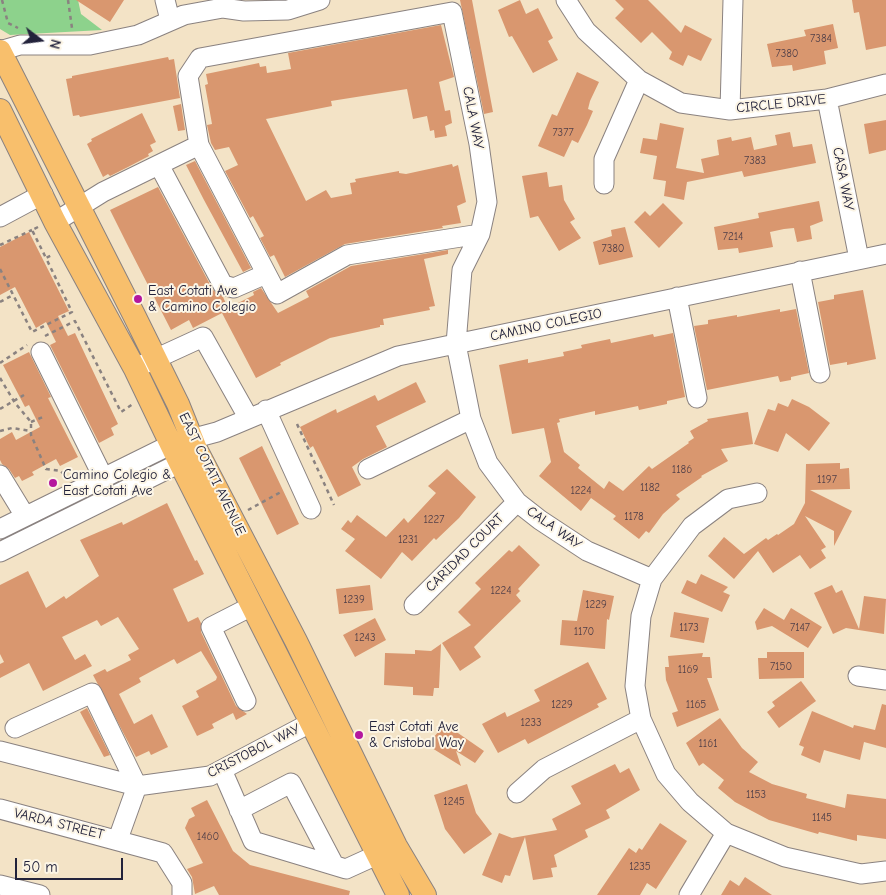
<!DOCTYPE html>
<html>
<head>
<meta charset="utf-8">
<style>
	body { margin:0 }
	#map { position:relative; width:886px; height:895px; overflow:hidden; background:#f3e3c6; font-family:"Comic Neue",sans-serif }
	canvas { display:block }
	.north { position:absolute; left:15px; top:15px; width:50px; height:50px; -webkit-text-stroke:4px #fcf5e5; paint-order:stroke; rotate:105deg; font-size:14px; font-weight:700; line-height:20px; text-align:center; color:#22223b }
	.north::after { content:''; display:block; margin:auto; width:18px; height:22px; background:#22223b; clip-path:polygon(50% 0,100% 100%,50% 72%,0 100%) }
	.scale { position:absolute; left:15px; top:858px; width:108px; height:22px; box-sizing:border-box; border:2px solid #22223b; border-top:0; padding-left:6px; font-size:15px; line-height:18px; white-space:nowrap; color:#22223b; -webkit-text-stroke:4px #fcf5e5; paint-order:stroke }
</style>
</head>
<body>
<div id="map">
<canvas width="886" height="895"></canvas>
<div class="north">N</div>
<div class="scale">50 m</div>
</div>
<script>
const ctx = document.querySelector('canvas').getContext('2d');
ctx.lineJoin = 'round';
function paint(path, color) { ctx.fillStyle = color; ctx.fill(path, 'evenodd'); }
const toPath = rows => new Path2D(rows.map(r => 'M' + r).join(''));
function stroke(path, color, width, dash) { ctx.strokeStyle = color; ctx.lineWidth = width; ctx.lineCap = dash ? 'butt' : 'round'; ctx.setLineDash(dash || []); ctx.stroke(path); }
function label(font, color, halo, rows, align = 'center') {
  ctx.font = font + ' "Comic Neue",sans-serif'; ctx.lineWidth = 4; ctx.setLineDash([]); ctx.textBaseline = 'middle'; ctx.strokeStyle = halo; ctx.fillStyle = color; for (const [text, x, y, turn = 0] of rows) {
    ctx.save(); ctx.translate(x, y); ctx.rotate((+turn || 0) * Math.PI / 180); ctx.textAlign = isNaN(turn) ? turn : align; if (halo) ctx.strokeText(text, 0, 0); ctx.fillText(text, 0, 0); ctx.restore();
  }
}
const green = toPath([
	[0,0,78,0,81,14,102,30,10,35,0,29]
]);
const building = toPath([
	[76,0,124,0,110,22],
	[460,0,472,0,493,112,484,114],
	[520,0,526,14,538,8,553,38,548,41,558,60,533,73,512,36,509,37,498,10],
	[615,0,648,0,681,33,685,25,712,39,701,61,688,55,683,66,669,59,672,52,652,32,641,43,615,18,624,9],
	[852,0,886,0,886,46,866,50,859,12,854,13],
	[833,24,838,48,824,51,826,64,793,71,792,65,772,67,767,44,806,36,804,30],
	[441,25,454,77,439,82,445,111,450,110,452,123,445,126,447,136,435,138,434,130,430,131,427,116,413,119,407,89,331,101,332,106,266,119,306,201,326,190,331,198,352,194,350,183,356,182,355,179,399,171,399,173,406,174,452,164,453,167,458,165,466,202,457,206,461,223,442,226,443,228,345,244,285,277,274,255,270,257,260,238,264,236,253,216,250,218,225,171,238,165,229,147,215,150,211,143,207,125,212,124,205,85,208,84,206,74,259,63,260,67,266,66,267,73,291,69,288,53],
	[168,57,169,60,174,59,180,98,80,117,79,115,73,116,66,79,72,78,72,76],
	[577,72,599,82,590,101,588,109,593,111,587,125,578,143,572,140,564,157,538,146,552,114,557,116],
	[181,104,185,130,178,131,173,106],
	[142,113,156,142,150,145,153,151,148,154,149,156,128,167,110,176,108,174,103,177,87,144,92,141,91,139],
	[886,120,886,150,869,154,864,124],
	[660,123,684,128,676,168,704,173,701,159,719,155,717,140,731,137,732,141,751,137,754,150,777,145,775,135,790,132,793,147,812,144,816,163,744,177,742,171,687,182,684,200,664,196,666,181,653,179,657,156,640,153,643,138,657,140],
	[195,161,251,268,243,272,204,200,186,165],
	[547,172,549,187,562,185,564,200,575,219,570,222,581,238,559,251,538,216,530,218,522,176],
	[158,187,213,290,223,297,228,308,254,295,253,292,261,288,278,313,309,297,306,291,351,266,448,250,448,254,424,259,435,306,429,307,430,310,383,319,384,325,380,325,380,327,330,338,280,363,281,365,256,378,222,313,193,328,189,320,171,330,127,244,110,210],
	[819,201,823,221,810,226,812,239,797,242,794,228,784,229,770,232,773,247,739,253,738,248,718,250,714,227,759,218,758,213],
	[663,203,683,223,659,248,634,222,645,211,650,216],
	[625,227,633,257,599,265,593,242,612,236,611,230],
	[29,232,69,311,58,316,68,336,75,333,118,424,111,428,114,435,99,443,50,345,56,342,46,322,36,328,15,287,0,295,0,247],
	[863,290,876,359,847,365,847,362,830,365,818,302,834,299,834,295],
	[780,309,780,312,796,309,809,373,791,377,791,380,780,382,778,376,707,390,694,326,708,324,708,320,737,315,737,317],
	[673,333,685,397,667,401,667,404,639,410,638,406,595,415,595,411,559,419,560,422,557,423,564,452,580,465,578,468,604,489,609,481,623,491,649,466,652,469,689,443,688,442,694,438,690,431,708,421,707,419,748,412,753,444,721,449,728,461,701,476,702,477,676,495,680,499,663,514,649,533,646,531,639,539,613,519,616,516,591,498,581,511,539,476,551,462,544,428,512,434,499,365,528,359,528,363,564,356,563,352,582,348,581,345,610,339,611,343,653,334,654,337],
	[29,352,51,397,48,398,78,457,60,466,56,459,32,472,34,475,22,481,19,476,15,478,9,469,2,464,0,460,0,439,12,432,16,440,40,427,29,405,25,407,3,365],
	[416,382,426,402,376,426,387,447,363,459,352,467,361,485,338,497,313,446,310,448,300,427,336,409,337,413,375,395,378,401],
	[792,399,809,407,830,423,809,451,786,433,778,452,754,444,768,409,775,411,778,403,788,407],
	[262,446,299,524,277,535,239,458],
	[840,463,840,469,849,468,850,489,810,490,852,511,834,546,834,531,805,516,826,547,821,550,826,558,810,569,800,555,773,573,758,551,734,579,708,556,724,537,744,554,766,538,768,540,777,534,778,535,794,524,805,503,806,464],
	[447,469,476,497,459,518,436,540,434,538,412,561,402,552,381,579,345,551,355,539,341,529,348,520,351,523,357,515,386,537,404,518,408,523,436,493,428,486],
	[167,503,195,561,197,560,204,574,173,589,188,622,198,617,201,623,201,632,236,706,247,714,236,720,233,713,212,724,214,728,197,736,182,706,199,697,196,691,216,680,217,677,201,651,177,664,174,659,139,678,141,682,119,694,134,724,152,714,168,747,151,755,149,751,136,757,93,675,105,669,107,672,131,660,128,655,139,649,118,617,101,626,97,620,62,637,75,660,85,654,92,666,43,691,29,663,0,678,0,664,4,662,0,654,0,585,28,571,46,608,64,596,66,599,99,576,80,540,122,522,123,525],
	[519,545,540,565,518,589,520,591,516,595,521,601,474,647,481,657,460,671,442,643,471,625,458,612,481,589,475,583,509,550,512,552],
	[701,574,728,587,723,592,730,595,722,612,681,593,687,580,696,584],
	[370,585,373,610,339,614,336,589],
	[832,585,836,593,842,590,859,629,864,596,886,599,884,634,846,628,833,634,814,593],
	[583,590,614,596,609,620,607,619,605,649,560,645,562,620,577,621],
	[764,608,784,620,791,608,822,627,808,648,772,626,757,630,755,622],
	[674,612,709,618,704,643,670,637],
	[375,618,386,640,355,657,343,635],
	[441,644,439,688,434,688,433,696,413,695,413,687,384,685,385,653,415,654,415,650,431,651],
	[767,652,804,652,804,678,759,679,758,658,767,658],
	[703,653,702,657,710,657,712,678,707,678,719,710,677,727,672,713,678,711,666,680,665,667,669,667,668,656],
	[588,662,607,699,597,704,599,707,528,744,525,739,498,753,482,724,505,712,507,717,540,701,534,690],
	[801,681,816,701,779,728,767,712,775,706,772,702],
	[882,704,886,705,886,748,864,742,860,760,824,750,820,763,801,755,804,747,799,745,812,711,853,728,854,725,875,730],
	[87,708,110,755,104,757,80,712],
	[720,718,742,748,758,762,749,772,772,784,807,794,806,798,845,808,847,794,886,799,886,839,857,835,857,841,819,832,818,834,769,820,735,802,718,788,724,780,703,763,699,766,686,743],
	[445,724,484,751,475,763,456,751,461,766,427,745],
	[615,764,620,773,629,768,640,790,606,810,610,818,585,830,588,837,554,855,557,867,551,868,553,877,533,880,525,837,510,876,505,875,502,883,482,875,499,833,512,838,557,830,552,819,581,804,571,786],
	[467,784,476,813,492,834,464,854,445,829,434,795],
	[207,800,233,851,250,865,350,891,349,895,219,895,214,886,195,894,192,877,187,869,203,863,185,828,189,819,195,816,191,808],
	[660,823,687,841,656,889,647,883,640,895,597,895,629,848,636,853,639,848,642,850],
	[745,877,772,895,721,895,730,880,739,886]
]);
const path = toPath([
	[2,0,8,23,18,28],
	[68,0,72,28],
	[38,227,32,230,46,258],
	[0,245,32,230],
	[0,269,32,332,72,312,46,258,52,255],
	[0,302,13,295],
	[45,336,75,321,121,412,133,404],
	[0,363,27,345],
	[0,378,15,403,31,422,31,435,46,469,61,471,66,478],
	[0,409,24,395],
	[31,422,43,417],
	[297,424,334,505],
	[0,431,12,428,31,431],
	[248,510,281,492]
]);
const minor = toPath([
	[165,0,170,20],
	[566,0,586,31,639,80,681,103,730,110,827,99,886,84],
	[0,51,20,45,90,45,138,35,184,15,223,8,244,11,288,10,320,0],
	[827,99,859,259],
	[730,110,733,0],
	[199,145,277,294,347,255,480,234],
	[159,165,223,285,234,288,266,274],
	[604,184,604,159,639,80],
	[0,217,43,194],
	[55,222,103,192,199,145,188,76,200,58,452,12,479,144,487,202,480,234,462,270,456,344,471,419,488,463,517,502,540,520,587,551,652,579],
	[800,271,820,373],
	[677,297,697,398],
	[41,352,103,477],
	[142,365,203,337,248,417],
	[266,410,311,509],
	[368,469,471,419],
	[0,475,25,516],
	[757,493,728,499,692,526,652,579,641,616,635,686,641,719,666,774,690,802,726,833,785,857,861,874,886,871],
	[0,529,172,444,217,432,398,356,886,254],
	[0,552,180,463,191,453],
	[414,605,517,502],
	[858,676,886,680],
	[246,701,211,627,252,606],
	[15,728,92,693,137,786],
	[0,751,137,786,210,776,310,723],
	[222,770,253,841,346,869,390,849],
	[517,793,544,769,641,719],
	[0,809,163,853,182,883,182,895],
	[239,810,291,783,334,865],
	[118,839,137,786],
	[0,885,40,895],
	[689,895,726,833]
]);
const major = toPath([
	[0,51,134,315,178,404,196,449,296,641,396,846,425,895],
	[0,110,55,222,135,369,180,463,398,895]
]);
const markers = [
	[138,299,5,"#b5179e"],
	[53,483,5,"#b5179e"],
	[359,735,5,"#b5179e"]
];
const numberNames = [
	["7384",821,39],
	["7380",787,54],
	["7377",563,133],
	["7383",755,161],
	["7214",733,237],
	["7380",613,249],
	["1186",682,470],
	["1197",827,480],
	["1182",650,488],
	["1224",581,491],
	["1178",634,517],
	["1227",434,520],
	["1231",408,540],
	["1224",501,591],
	["1239",354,600],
	["1229",596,605],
	["1173",689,628],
	["7147",800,628],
	["1170",584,632],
	["1243",365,638],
	["7150",781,667],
	["1169",688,670],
	["1229",562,705],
	["1165",696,705],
	["1233",531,723],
	["1161",708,744],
	["1153",756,795],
	["1245",454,802],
	["1145",822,818],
	["1460",208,837],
	["1235",640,867]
];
const streetNames = [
	["CIRCLE DRIVE",781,104,-6],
	["CALA WAY",473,118,79],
	["CASA WAY",843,179,79],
	["CAMINO COLEGIO",546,325,-12],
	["EAST COTATI AVENUE",212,474,64],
	["CALA WAY",554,528,35],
	["CARIDAD COURT",465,553,-45],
	["CRISTOBOL WAY",254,751,-27],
	["VARDA STREET",59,824,14]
];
const poiNames = [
	["East Cotati Ave",148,291],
	["& Camino Colegio",148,307],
	["Camino Colegio &",63,475],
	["East Cotati Ave",63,491],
	["East Cotati Ave",369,727],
	["& Cristobal Way",369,743]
];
paint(green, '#8dd28c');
paint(building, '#d9976f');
stroke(minor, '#8a8280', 21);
stroke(major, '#8a8280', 24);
stroke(path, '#8a8280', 2.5, [4, 4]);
stroke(minor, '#fff', 19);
stroke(major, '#f8bf6c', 22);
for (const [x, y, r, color] of markers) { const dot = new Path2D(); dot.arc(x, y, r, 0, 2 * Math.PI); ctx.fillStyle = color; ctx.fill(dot); stroke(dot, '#fcf5e5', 2); }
label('11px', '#503f48', null, numberNames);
label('14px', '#22223b', '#fcf5e5', streetNames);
label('14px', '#22223b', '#fcf5e5', poiNames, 'left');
</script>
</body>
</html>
